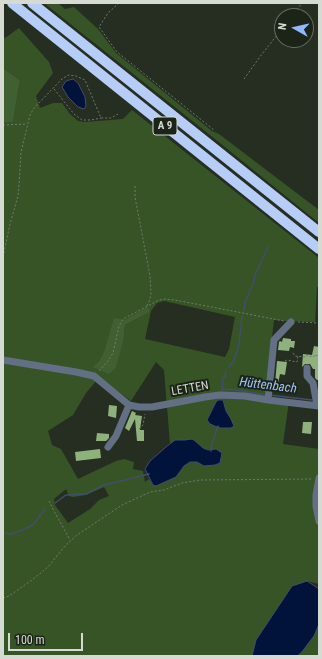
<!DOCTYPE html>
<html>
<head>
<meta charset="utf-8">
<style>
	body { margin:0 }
	#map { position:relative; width:322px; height:659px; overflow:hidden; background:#252e20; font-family:"Roboto Condensed",sans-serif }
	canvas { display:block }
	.frame { position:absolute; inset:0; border:4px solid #d5dbd2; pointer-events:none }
	.north { position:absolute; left:274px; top:8px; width:40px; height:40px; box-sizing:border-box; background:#1b2417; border:1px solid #656d62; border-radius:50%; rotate:278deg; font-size:11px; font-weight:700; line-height:16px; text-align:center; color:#d5dbd2 }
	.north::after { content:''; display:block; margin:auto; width:14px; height:18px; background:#90b8fd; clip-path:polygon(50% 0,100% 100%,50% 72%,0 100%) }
	.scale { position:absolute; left:8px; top:633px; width:75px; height:18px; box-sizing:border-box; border:2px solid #d5dbd2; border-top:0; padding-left:5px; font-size:12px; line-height:14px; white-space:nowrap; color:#d5dbd2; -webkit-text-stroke:3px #1b2417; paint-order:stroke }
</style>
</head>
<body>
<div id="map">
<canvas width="322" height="659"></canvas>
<div class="frame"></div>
<div class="north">N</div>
<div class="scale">100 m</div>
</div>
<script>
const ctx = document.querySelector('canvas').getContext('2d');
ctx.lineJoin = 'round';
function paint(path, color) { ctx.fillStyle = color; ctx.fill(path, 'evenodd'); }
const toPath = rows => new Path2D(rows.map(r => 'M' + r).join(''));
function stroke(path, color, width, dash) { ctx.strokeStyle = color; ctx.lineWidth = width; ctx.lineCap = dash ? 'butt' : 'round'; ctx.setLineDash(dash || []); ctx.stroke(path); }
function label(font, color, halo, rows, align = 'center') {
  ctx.font = font + ' "Roboto Condensed",sans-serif'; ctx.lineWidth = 4; ctx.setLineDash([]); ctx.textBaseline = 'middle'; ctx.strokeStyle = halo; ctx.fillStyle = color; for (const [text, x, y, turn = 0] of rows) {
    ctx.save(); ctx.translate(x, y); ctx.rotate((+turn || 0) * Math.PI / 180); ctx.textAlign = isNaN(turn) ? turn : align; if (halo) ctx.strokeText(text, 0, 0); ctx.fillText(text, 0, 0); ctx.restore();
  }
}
const green = toPath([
	[44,3,58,3,65,9,74,7,98,29,116,53,212,131,219,134,319,210,319,223,215,139],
	[19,28,49,62,53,73,36,96,40,108,53,103,62,103,70,114,78,121,85,122,123,119,132,110,319,258,319,287,317,287,315,322,286,321,274,320,265,397,289,401,283,444,319,449,319,479,315,508,319,525,319,584,307,581,256,640,252,656,3,656,3,122,13,122,20,80,3,68,3,36,5,38],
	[164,301,235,317,229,349,225,357,145,339,151,311,157,303],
	[148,308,150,312,125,325,124,337,94,367,99,361,105,349,124,320],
	[156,362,164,370,170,444,176,440,194,440,203,448,208,450,216,449,220,463,215,465,204,466,197,462,190,462,184,466,179,473,153,485,149,479,145,482,143,471,133,469,134,462,124,459,116,461,78,479,61,449,52,445,48,431,73,415,86,393,96,381,95,374,131,401],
	[218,400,223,400,226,411,231,419,207,420,216,402],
	[104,487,109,496,99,500,90,509,68,523,55,505,54,499,66,489,69,496,73,497,86,495],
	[319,624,319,656,297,656,301,653,314,636]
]);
const forest = toPath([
	[3,68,20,80,13,122,3,122],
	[148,307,150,312,125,325,124,337,116,367,109,374,93,367,99,361,105,349,114,318,124,320]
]);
const water = toPath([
	[73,79,78,83,85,97,86,106,84,109,78,107,68,97,62,87,66,81,73,79],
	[218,400,223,400,226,411,231,419,234,426,231,428,221,428,217,427,210,424,207,420,216,402,218,400],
	[191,439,194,440,203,448,208,450,216,449,222,453,220,463,215,465,204,466,197,462,190,462,184,466,176,477,156,486,153,485,145,469,150,461,166,447,175,440,185,440,191,439],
	[307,581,319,589,319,624,314,636,301,653,297,656,252,656,256,640,292,586,307,581]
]);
const stream = toPath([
	[244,310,245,303,254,281,255,275,268,247],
	[229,367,234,361,239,344,242,316],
	[222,389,237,390,267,395],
	[222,390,223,378,225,377,226,370],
	[270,395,312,400],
	[211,451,212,443,218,426],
	[55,503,66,495,86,494,104,485,149,474],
	[3,533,11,534,25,529,33,525,45,509]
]);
const building = toPath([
	[283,338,291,339,291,341,295,341,294,348,290,347,289,351,278,350,279,342,280,341,282,342],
	[314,346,319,347,319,380,317,380,315,378,315,369,313,369,310,364,305,364,302,367,303,354,312,355],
	[277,361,287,362,285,375,280,374,278,384,275,384],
	[109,405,117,406,116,418,108,416],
	[132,411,136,413,135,415,142,416,140,430,144,430,144,441,137,441,135,419,129,431,125,428],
	[303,422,312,422,311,434,302,433],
	[97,433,109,434,109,438,106,441,96,441],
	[100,449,101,458,76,461,75,452]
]);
const path = toPath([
	[119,3,108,13,99,27,117,52,214,130],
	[292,16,302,3],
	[244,79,262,54,282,29],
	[54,89,74,114,82,120,91,120,101,118],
	[3,125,27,124],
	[135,186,135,197,150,276,151,294,149,302,146,307],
	[3,257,10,224,18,196,19,185,21,152,30,115,34,108,62,79,68,75,76,76,85,80,101,118,111,118,118,114],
	[298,322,319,323],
	[293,353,295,356,305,357,306,356],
	[306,355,307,356,314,357,314,355,319,356],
	[285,361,287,360,297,362,298,356],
	[99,371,108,361,113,353,119,326,123,319,159,300,165,299,175,300,284,321],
	[139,429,143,425,145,414],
	[49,501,54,511,70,540],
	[3,598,9,596,32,580,48,567,65,546,77,535,122,505,150,492,164,490,182,483,200,480,312,479]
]);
const minor = toPath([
	[3,360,76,372,94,376,129,405,139,407,152,407,205,397,220,395,245,396,268,400,319,406],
	[307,368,307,376,313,383,317,405],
	[268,400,274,340,291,322],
	[108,447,116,436,129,405],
	[319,478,316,495,316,506,319,521]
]);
const highway = toPath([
	[12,3,319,249],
	[32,3,319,232]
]);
const shields = [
	[165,126,24]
];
const shieldNames = [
	["A 9",165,126]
];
const streetNames = [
	["LETTEN",190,389,-10]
];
const waterNames = [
	["Hüttenbach",268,386,7]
];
paint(green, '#375427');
paint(forest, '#416031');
paint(water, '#01133b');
stroke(water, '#414f68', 1);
stroke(stream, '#414f68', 1.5);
paint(building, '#8fb17e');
stroke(path, '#727a6e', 1, [2, 2]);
stroke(minor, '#626f84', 7);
stroke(highway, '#b5cdf7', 10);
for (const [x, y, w] of shields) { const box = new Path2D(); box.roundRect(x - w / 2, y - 9, w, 18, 3); ctx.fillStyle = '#1b2417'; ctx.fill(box); stroke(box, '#d5dbd2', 1); }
label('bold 11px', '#d5dbd2', null, shieldNames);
label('12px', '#d5dbd2', '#1b2417', streetNames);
label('italic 13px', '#a2c4fd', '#1b2417', waterNames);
</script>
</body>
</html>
